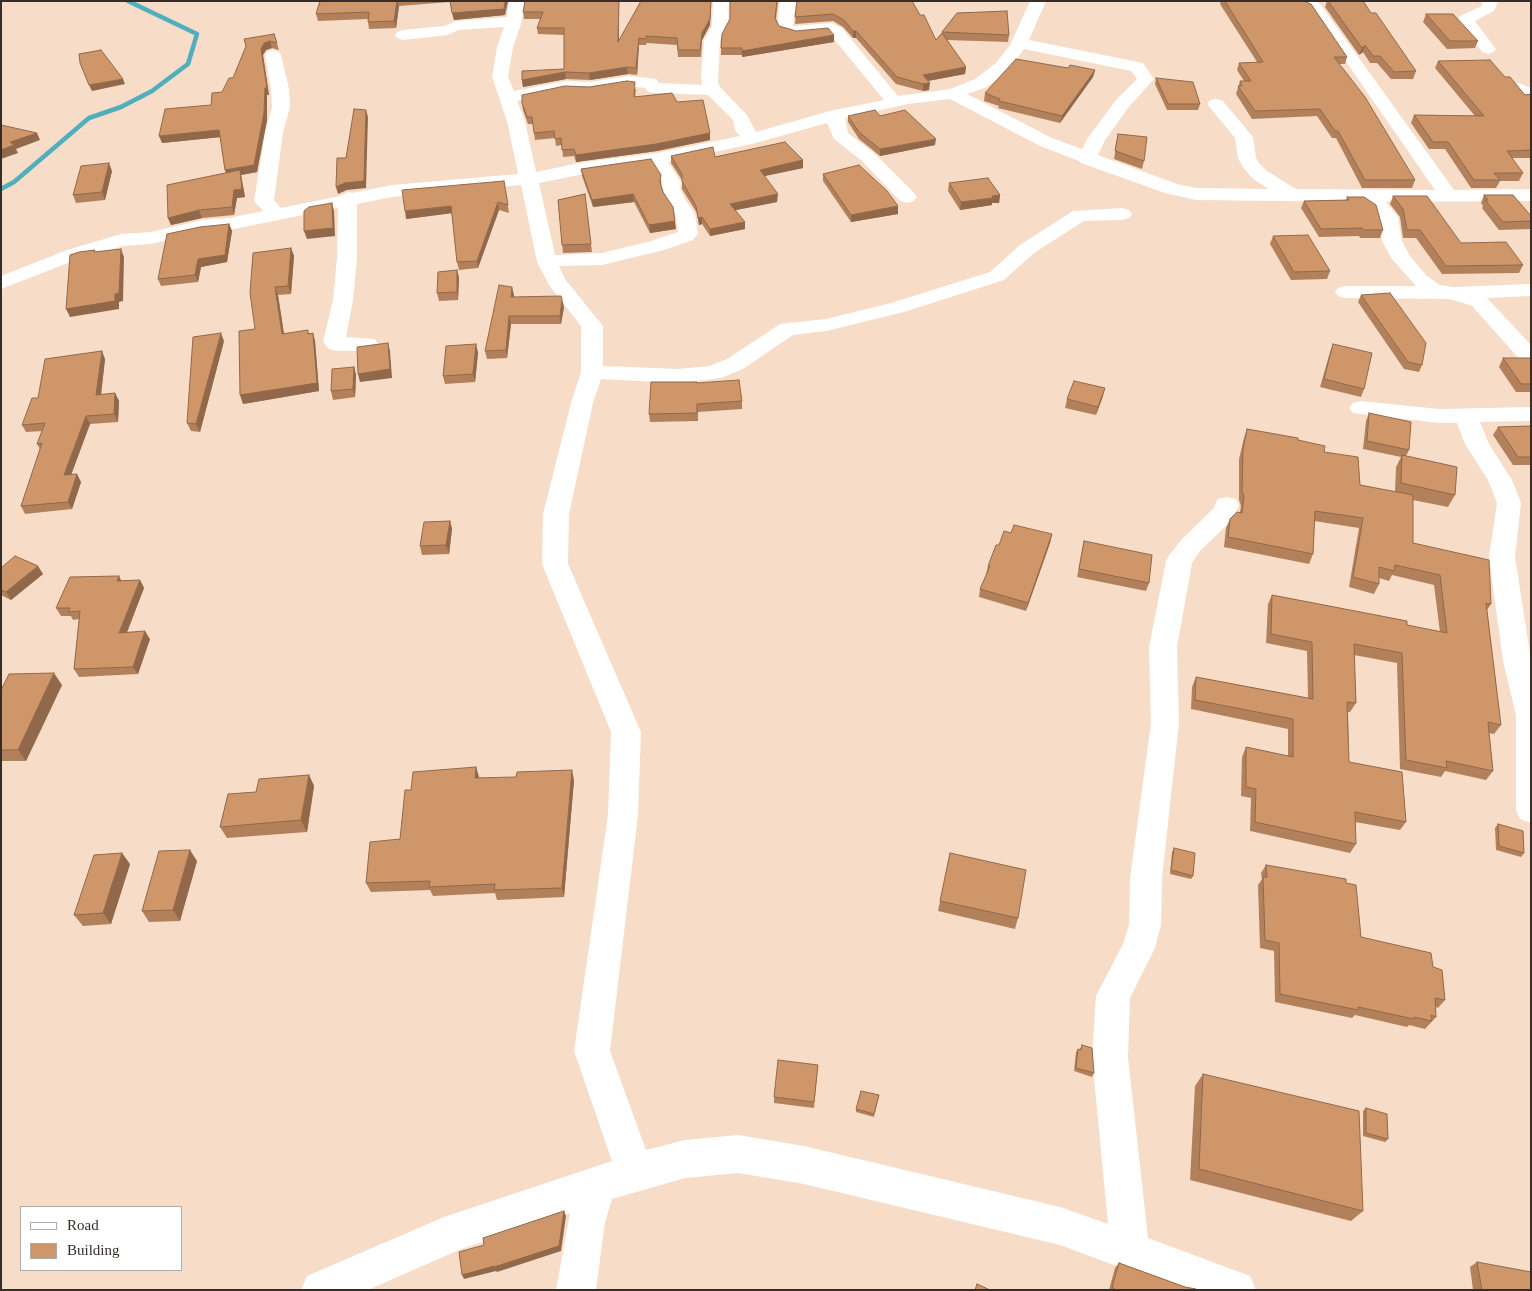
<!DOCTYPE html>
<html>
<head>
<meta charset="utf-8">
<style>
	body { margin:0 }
	#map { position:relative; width:1532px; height:1291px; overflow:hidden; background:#f7dcc8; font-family:"Times New Roman",serif }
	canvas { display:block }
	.frame { position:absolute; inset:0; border:2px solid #372d26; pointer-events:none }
	.legend { position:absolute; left:20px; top:1206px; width:162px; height:65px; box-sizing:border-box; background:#fff; border:1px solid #afaba8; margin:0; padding:6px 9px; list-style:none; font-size:15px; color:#372d26 }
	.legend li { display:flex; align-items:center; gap:10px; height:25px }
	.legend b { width:25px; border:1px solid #afaba8 }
</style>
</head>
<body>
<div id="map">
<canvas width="1532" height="1291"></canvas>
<div class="frame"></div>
<ul class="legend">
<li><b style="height:6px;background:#fff"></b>Road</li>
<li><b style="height:14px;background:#cf966a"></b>Building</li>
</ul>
</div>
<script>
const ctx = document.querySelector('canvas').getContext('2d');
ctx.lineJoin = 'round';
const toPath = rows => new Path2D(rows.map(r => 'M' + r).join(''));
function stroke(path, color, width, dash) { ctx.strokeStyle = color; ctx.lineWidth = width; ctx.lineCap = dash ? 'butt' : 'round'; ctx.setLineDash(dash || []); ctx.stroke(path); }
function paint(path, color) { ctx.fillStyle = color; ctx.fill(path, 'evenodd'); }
const stream = toPath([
	[1,189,14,182,89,118,121,107,152,91,188,64,197,34,128,1]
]);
const minor = toPath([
	[509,1,525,1,522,21,513,47,508,77,514,91,566,81,590,82,628,76,650,78,656,79,659,83,702,85,701,75,704,40,712,26,713,1,729,1,728,26,720,40,718,83,721,88,747,115,756,132,830,111,884,100,829,33,796,36,781,32,777,25,780,1,796,1,793,26,832,23,842,28,898,96,950,89,975,79,996,63,1010,45,1030,1,1046,1,1029,40,1143,63,1154,79,1128,108,1105,140,1098,155,1177,184,1196,188,1269,189,1253,179,1242,166,1238,158,1235,138,1207,104,1210,100,1216,99,1222,100,1253,137,1256,158,1259,163,1267,171,1296,189,1435,190,1310,10,1295,1,1316,1,1320,4,1454,190,1531,189,1531,201,1386,202,1398,217,1402,241,1410,256,1427,276,1440,285,1453,287,1531,284,1531,296,1487,298,1531,345,1531,365,1523,363,1472,306,1463,303,1449,299,1345,298,1338,296,1335,292,1338,288,1345,286,1416,286,1391,258,1382,241,1378,217,1375,211,1361,202,1196,200,1165,193,1081,163,1079,161,1040,146,950,99,908,104,845,118,848,133,873,152,914,193,917,197,914,201,907,203,900,201,861,160,834,139,827,123,752,144,668,162,681,182,680,189,685,199,695,214,698,234,693,240,664,250,602,265,559,266,565,279,603,326,603,366,678,369,709,366,727,359,780,324,826,319,891,303,990,272,1020,245,1073,211,1122,208,1129,210,1132,214,1129,218,1122,220,1084,221,1034,253,1004,280,904,312,826,331,793,335,743,369,721,378,678,383,601,379,593,403,569,514,568,564,641,732,638,815,610,1051,646,1150,685,1140,738,1135,804,1146,1060,1207,1108,1224,1092,1057,1096,996,1123,944,1129,925,1130,878,1151,723,1149,647,1166,561,1170,554,1182,539,1213,509,1218,499,1227,497,1236,499,1239,505,1232,520,1200,551,1192,563,1177,647,1179,723,1162,878,1161,925,1155,948,1130,998,1128,1057,1148,1238,1250,1276,1256,1290,1181,1290,1060,1245,804,1184,738,1173,685,1178,612,1199,605,1222,596,1290,556,1290,570,1213,461,1249,368,1290,301,1290,307,1276,444,1217,612,1161,574,1051,608,815,611,732,542,564,543,514,571,403,581,372,581,326,549,285,537,262,521,185,392,197,357,204,357,258,353,300,346,337,375,339,378,344,375,349,367,351,337,351,329,349,323,342,333,300,337,258,338,208,229,230,202,232,151,244,123,246,81,258,1,289,1,276,67,250,121,234,151,232,202,220,229,218,263,211,254,201,265,133,272,107,271,89,265,55,267,52,273,50,279,52,281,55,289,89,290,107,283,133,274,200,281,208,340,196,348,192,352,193,392,185,518,174,507,121,492,77,497,47,504,27,459,30,447,35,403,40,397,38,395,35,397,32,403,30,444,26,456,21,507,17,509,1],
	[1024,49,1131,71,1137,79,1116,100,1087,139,1082,149,1052,138,967,94,987,87,1008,71,1024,49],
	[628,86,645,88,648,92,654,93,708,95,733,120,735,130,740,136,657,153,584,162,536,172,525,121,517,101,566,91,590,92,628,86],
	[652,165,663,182,662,189,665,199,675,214,678,232,651,241,602,253,555,255,539,183,584,174,652,165],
	[1482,1,1498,1,1494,11,1475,21,1496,49,1494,52,1488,54,1482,52,1458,19,1460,16,1482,6,1482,1],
	[1519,83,1531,88,1531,101,1525,100,1510,88,1513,84,1519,83],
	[1361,401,1439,409,1531,407,1531,421,1480,422,1489,444,1512,480,1521,503,1515,557,1531,660,1531,823,1520,819,1516,810,1516,715,1503,661,1489,557,1497,503,1488,480,1465,444,1457,423,1439,423,1353,413,1349,408,1353,403,1361,401]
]);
const wall = toPath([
	[320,1,508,1,505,15,454,20,450,2,399,6,396,28,369,29,368,22,368,19,318,21,316,14],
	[619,1,619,41,641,1,711,1,710,25,702,40,701,57,678,57,677,45,647,43,646,45,639,45,637,75,628,74,590,80,566,79,523,87,522,80,564,69,564,35,538,34,537,28,541,19,524,19,523,12],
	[778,1,776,19,779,26,796,31,834,35,834,42,742,57,742,55,721,55,721,48,730,19],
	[797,1,936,40,957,13,1009,35,1008,42,947,40,966,67,965,74,928,81,929,90,923,91,896,84,856,38,853,38,843,27,833,21,795,24],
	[1221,1,1303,1,1347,57,1345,64,1339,64,1415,180,1412,188,1362,188,1336,138,1332,138,1317,116,1252,119,1236,94,1240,81,1244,81,1237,70,1239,63,1257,62,1220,4],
	[1327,1,1363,1,1371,13,1416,71,1413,79,1391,79,1377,63,1370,63,1363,52,1359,55,1325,7],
	[1426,14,1478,41,1475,48,1447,49,1423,22],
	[274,34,279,50,272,48,266,50,263,55,269,95,267,95,267,120,257,172,241,175,245,197,237,198,234,215,202,218,171,225,168,218,226,173,220,137,162,143,211,105],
	[1438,61,1505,77,1525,95,1531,94,1531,158,1512,158,1523,173,1519,181,1500,181,1496,188,1471,188,1445,149,1429,149,1411,123,1414,115,1475,116,1435,68],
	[1068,68,1095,70,1093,77,1060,123,998,108,999,106,984,101,985,93],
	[1156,78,1200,104,1198,110,1167,110,1155,84],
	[636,89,635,97,677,102,710,133,710,140,657,151,576,162,574,156,563,157,562,145,556,146,555,138,535,140,533,124,528,124,523,110,522,103],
	[848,116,880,116,935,145,880,156,859,139,848,122],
	[1118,134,1144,161,1142,169,1114,159],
	[671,156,803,160,803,168,765,176,777,202,736,210,745,229,710,236,702,224,699,225,697,213,682,189,682,180,671,163],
	[581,169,661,175,661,185,676,229,650,233,634,202,593,207,582,176],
	[112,171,105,200,76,203,73,195],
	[823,174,898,214,851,222,823,181],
	[504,181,509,213,499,210,478,268,459,270,457,262,452,213,406,219],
	[949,183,1000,195,999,203,992,203,992,205,960,210,948,191],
	[585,194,592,252,563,253,558,200],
	[1484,195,1531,216,1531,229,1499,230,1482,208,1483,206,1481,203],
	[1393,196,1461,243,1523,265,1519,273,1442,274,1416,238,1403,238,1400,217,1390,204],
	[1347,197,1383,230,1380,238,1360,238,1359,236,1319,237,1301,208,1304,201,1346,200],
	[229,224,232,231,227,262,201,267,198,282,161,286,158,279],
	[1273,236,1330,271,1327,279,1291,280,1270,244],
	[291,248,294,256,291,294,278,295,284,333,313,333,315,341,319,391,243,404,255,329],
	[457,270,459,278,458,300,439,301,437,293],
	[514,295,514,297,564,307,561,324,511,324,507,358,487,359,485,351],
	[1361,295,1422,365,1419,372,1404,369,1358,302],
	[224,341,200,432,191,431,187,423],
	[476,344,478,353,475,382,445,384,443,376],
	[1333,344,1364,389,1361,397,1320,387,1330,352],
	[1503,358,1531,358,1531,392,1516,392,1499,367],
	[105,359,101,395,115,393,119,401,118,422,90,424,71,475,81,482,72,509,25,514,21,506,40,449,37,444,42,431,26,432,22,425,38,398],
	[354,367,356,375,355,397,333,400,331,391],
	[697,383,742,401,742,409,698,412,698,421,650,422,649,414],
	[1103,396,1096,415,1065,408,1067,399],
	[1369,413,1409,450,1406,456,1455,495,1448,507,1413,500,1413,543,1491,604,1487,610,1501,725,1494,734,1489,733,1493,771,1486,780,1445,771,1441,777,1400,769,1397,663,1354,655,1356,703,1350,712,1348,712,1349,762,1406,822,1400,830,1355,822,1356,844,1350,853,1250,831,1251,798,1241,796,1242,757,1246,747,1288,756,1288,729,1191,709,1192,687,1196,677,1308,698,1307,651,1266,643,1268,604,1272,595,1407,625,1440,632,1434,585,1392,575,1389,581,1379,578,1379,584,1374,594,1349,587,1359,528,1314,521,1313,554,1309,564,1224,547,1226,528,1230,519,1240,512,1241,506,1239,500,1239,459,1244,438,1247,429,1298,440,1324,452,1360,485,1395,492,1396,467,1401,457,1363,449,1366,421],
	[1531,426,1531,465,1513,465,1493,435,1498,427],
	[450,521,452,529,449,554,422,555,420,546],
	[1011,533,1052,534,1050,543,1026,611,979,597,980,589,987,574,986,574,988,566,999,545],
	[1084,541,1149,583,1146,591,1077,577],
	[1,568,43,574,11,600,1,595],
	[140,580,144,588,127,632,150,639,138,674,79,677,74,669,79,619,73,620,71,616,61,616,56,608,121,581],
	[62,685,26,761,1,761,1,690],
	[476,767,479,778,574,780,564,897,497,900,495,893,433,896,430,890,371,892,366,883,400,839,411,790],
	[309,775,314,786,307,832,227,838,220,827,256,792],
	[1498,824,1524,853,1521,857,1496,850,1495,828],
	[1174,848,1193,876,1191,879,1170,874,1172,852],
	[950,853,1018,918,1015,929,938,911],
	[197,861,180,921,149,922,142,911],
	[130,864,111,924,83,926,74,915],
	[1266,865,1346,883,1361,937,1433,967,1445,1000,1438,1008,1436,1007,1436,1017,1425,1029,1409,1025,1407,1027,1355,1015,1352,1018,1275,1002,1274,951,1260,948,1258,885,1262,879,1261,873],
	[1082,1045,1094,1073,1092,1077,1074,1071,1076,1052,1078,1049,1080,1049],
	[818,1065,814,1108,774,1103,774,1097],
	[1203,1074,1363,1211,1351,1221,1190,1180,1195,1086],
	[879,1095,874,1117,856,1112,856,1109],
	[1366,1108,1388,1139,1385,1142,1363,1136,1363,1111],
	[1477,1262,1531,1290,1473,1290,1470,1267],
	[1119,1263,1185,1287,1196,1290,1109,1290,1115,1268]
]);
const shadedWall = toPath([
	[397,1,399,6,396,28,394,21],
	[505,1,508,1,505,15,454,20,452,13],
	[619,1,619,49,618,42],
	[711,1,710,25,702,40,701,57,702,33],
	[853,31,856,31,856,38,853,38],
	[834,35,834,42,742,57,742,51],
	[639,38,639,45,637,75,636,68],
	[270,41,272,48,266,50,263,55,269,95,267,95,267,120,257,172,241,175,245,197,237,198,234,215,232,207,227,177,225,170,261,49,264,43],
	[1365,45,1363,52,1359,55,1362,48],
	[627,67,628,74,590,80,589,73],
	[966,67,965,74,922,82,923,75],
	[1095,70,1093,77,1060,123,1062,116],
	[565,72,566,79,523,87,522,80],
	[123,79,125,84,92,91,89,85],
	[930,83,929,90,923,91,923,84],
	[366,110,368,117,366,188,347,190,338,194,336,187],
	[219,130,222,137,162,143,159,136],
	[37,133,40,140,16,149,18,153,1,159,1,150,10,142],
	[710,133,710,140,657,151,576,162,576,155],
	[936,139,935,145,880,156,880,149],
	[803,160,803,168,760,177,760,170],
	[109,163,112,171,105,200,102,192],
	[633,194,634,202,593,207,592,200],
	[778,194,777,202,731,211,730,204],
	[1000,195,999,203,992,203,992,205,960,210,961,202],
	[498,202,499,210,478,268,477,261],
	[332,203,334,211,335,236,307,239,304,231],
	[451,206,453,213,406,219,405,211],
	[898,206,898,214,851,222,851,215],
	[199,210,202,218,171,225,168,218],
	[702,217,702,224,699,225,698,218],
	[675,221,676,229,650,233,649,225],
	[745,222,745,229,710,236,710,229],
	[229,224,232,231,227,262,201,267,198,282,195,275,198,259],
	[291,248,294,256,291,294,288,286],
	[121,249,124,257,123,301,119,302,119,309,70,317,66,309,115,294],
	[457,270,459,278,458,300,457,292],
	[275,287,278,295,285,342,282,334],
	[512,287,514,295,513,305,511,297],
	[562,299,564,307,561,324,560,316],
	[509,316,511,324,507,358,506,350],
	[221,333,224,341,200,432,196,424],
	[313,333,315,341,319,391,243,404,240,395],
	[388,343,390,351,392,378,360,382,358,374],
	[476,344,478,353,475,382,473,374],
	[102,351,105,359,100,403,96,395],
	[354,367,356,375,355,397,353,389],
	[1105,388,1103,396,1096,415,1098,407],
	[115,393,119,401,118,422,114,414],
	[86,416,90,424,68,483,64,475],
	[77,474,81,482,72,509,68,502],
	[450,521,452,529,449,554,446,545],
	[1052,534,1050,543,1026,611,1028,603],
	[38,566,43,574,11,600,6,592],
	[119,576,123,584,117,581],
	[140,580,144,588,124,640,119,633],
	[145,631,150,639,138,674,133,667],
	[54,673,62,685,26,761,18,750],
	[476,767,479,777,478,788,475,778],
	[572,770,574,780,564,897,562,888],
	[309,775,314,786,307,832,301,820],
	[190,850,197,861,180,921,173,910],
	[122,853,130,864,111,924,103,913],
	[564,1211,566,1216,561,1251,497,1272,496,1271,464,1279,462,1275]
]);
const building = toPath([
	[320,1,397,1,394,21,368,22,369,12,316,14,320,1],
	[450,1,505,1,504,9,452,13,450,1],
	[525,1,619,1,618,42,641,1,711,1,710,19,702,33,700,50,678,50,677,38,646,36,646,39,639,38,636,68,627,67,589,73,565,72,522,80,522,71,564,69,564,28,537,28,543,12,523,12,525,1],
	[730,1,777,1,775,18,779,26,796,31,828,28,834,35,742,51,742,48,721,48,722,34,730,19,730,1],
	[797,1,912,1,920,15,924,15,936,40,942,33,966,67,923,75,930,83,923,84,897,77,856,31,853,31,844,20,833,14,795,17,797,1],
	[1225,1,1303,1,1311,4,1347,57,1334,57,1365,97,1415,180,1365,180,1338,131,1335,131,1320,109,1255,111,1238,86,1242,86,1240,81,1251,81,1239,63,1263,62,1225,1],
	[1328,1,1363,1,1371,13,1376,13,1416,71,1394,72,1380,56,1373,56,1365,45,1362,48,1328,1],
	[1007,11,1009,35,942,32,957,13,1007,11],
	[1426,14,1453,14,1478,41,1450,41,1426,14],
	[274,34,277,43,270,41,264,43,261,49,267,88,265,88,264,113,254,165,225,170,219,130,159,136,165,109,211,105,212,93,222,92,229,78,233,78,246,46,244,39,274,34],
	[101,50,123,79,89,85,80,63,79,54,101,50],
	[1016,59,1068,68,1070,65,1095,70,1062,116,999,101,1000,99,985,93,1016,59],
	[1490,60,1505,77,1510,77,1525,95,1531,94,1531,150,1507,151,1523,173,1494,173,1500,180,1474,180,1448,142,1433,142,1414,115,1484,116,1438,61,1490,60],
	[1156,78,1193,82,1200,104,1168,104,1156,78],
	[627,81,635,82,634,97,672,93,677,102,703,100,710,133,656,144,576,155,574,149,562,150,561,138,555,139,554,131,534,133,532,117,527,117,522,103,522,95,565,86,589,87,627,81],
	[354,109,366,110,364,181,345,183,336,187,337,158,346,158,354,109],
	[875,110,880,116,905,110,936,139,880,149,859,132,848,116,875,110],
	[1,125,37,133,10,142,14,145,1,150,1,125],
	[1118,134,1147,137,1144,161,1115,151,1118,134],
	[785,142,803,160,760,170,778,194,730,204,745,222,710,229,702,217,698,218,696,206,682,181,682,174,671,156,713,147,715,157,785,142],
	[651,159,661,175,660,182,663,192,673,207,675,221,649,225,633,194,592,200,581,169,651,159],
	[109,163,102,192,73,195,81,166,109,163],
	[859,165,887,191,898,206,851,215,823,174,859,165],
	[240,170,242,189,234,190,232,207,199,210,168,218,167,185,240,170],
	[988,178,1000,195,992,196,993,198,961,202,949,183,988,178],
	[504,181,508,205,498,202,477,261,457,262,451,206,405,211,402,190,504,181],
	[585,194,591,244,562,245,558,200,585,194],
	[1484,195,1513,195,1531,216,1531,221,1503,222,1485,200,1488,200,1484,195],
	[1393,196,1427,196,1461,243,1506,242,1523,265,1446,266,1420,230,1407,230,1403,209,1393,196],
	[1347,197,1364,197,1376,205,1383,230,1363,230,1362,228,1321,229,1304,201,1349,200,1347,197],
	[332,203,333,228,304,231,304,211,309,207,332,203],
	[229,224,225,255,198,259,195,275,158,279,167,234,200,227,229,224],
	[1308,235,1330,271,1294,272,1273,236,1308,235],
	[291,248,288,286,275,287,282,334,308,330,308,334,313,333,317,383,240,395,239,331,255,329,250,293,253,253,291,248],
	[121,249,119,293,115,294,115,301,66,309,70,255,79,252,95,250,94,252,121,249],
	[457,270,457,292,437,293,438,272,457,270],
	[499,285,512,287,511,297,561,296,562,299,560,316,509,316,506,350,485,351,499,285],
	[1390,293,1426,343,1422,365,1408,362,1361,295,1390,293],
	[221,333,196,424,187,423,193,337,221,333],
	[388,343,390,369,358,374,357,347,388,343],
	[476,344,473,374,443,376,446,346,476,344],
	[1333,344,1372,353,1364,389,1324,379,1333,344],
	[102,351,96,395,115,393,114,414,86,416,64,475,77,474,68,502,21,506,42,443,37,444,45,423,22,425,32,398,38,398,45,359,102,351],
	[1503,358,1531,358,1531,384,1521,384,1503,358],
	[354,367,353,389,331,391,332,369,354,367],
	[739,380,742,401,697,404,697,413,649,414,651,382,697,382,697,383,739,380],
	[1074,381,1105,388,1098,407,1067,399,1074,381],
	[1369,413,1411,422,1409,450,1367,441,1369,413],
	[1531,426,1531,457,1518,457,1498,427,1531,426],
	[1247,429,1298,438,1298,440,1325,446,1324,452,1358,457,1360,485,1413,495,1413,543,1489,560,1491,604,1486,603,1501,725,1488,722,1493,771,1446,761,1447,768,1406,760,1402,653,1354,644,1356,703,1347,702,1349,762,1402,772,1406,822,1355,812,1356,844,1255,822,1256,789,1246,787,1246,747,1293,757,1293,719,1195,700,1196,677,1313,699,1312,642,1271,634,1272,595,1407,621,1407,625,1447,633,1440,575,1395,565,1394,571,1379,567,1379,584,1353,577,1363,518,1315,511,1313,554,1228,537,1230,519,1237,512,1242,513,1244,496,1242,491,1243,450,1247,429],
	[1402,455,1457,467,1455,495,1401,483,1402,455],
	[450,521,446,545,420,546,424,522,450,521],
	[1014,525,1052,534,1028,603,980,589,990,566,988,566,996,545,999,545,1004,531,1011,533,1014,525],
	[1084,541,1152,555,1149,583,1079,569,1084,541],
	[15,556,38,566,6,592,1,590,1,568,15,556],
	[119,576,117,581,140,580,119,633,145,631,133,667,74,669,80,611,68,612,70,608,56,608,70,577,119,576],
	[54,673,18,750,1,750,1,690,9,674,54,673],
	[476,767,475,778,516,777,517,772,572,770,562,888,494,890,495,884,429,887,430,881,366,883,370,842,400,839,405,790,411,790,413,772,476,767],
	[309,775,301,820,220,827,228,794,256,792,259,779,309,775],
	[1498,824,1523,831,1524,853,1499,846,1498,824],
	[1174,848,1195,853,1193,876,1171,870,1174,848],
	[190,850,173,910,142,911,159,851,190,850],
	[122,853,103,913,74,915,94,855,122,853],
	[950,853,1026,870,1018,918,940,901,950,853],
	[1266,865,1346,879,1346,883,1356,885,1361,937,1431,953,1433,967,1442,970,1445,1000,1435,998,1436,1017,1431,1015,1432,1021,1414,1017,1414,1019,1358,1007,1358,1010,1280,994,1279,943,1265,940,1263,877,1267,877,1266,865],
	[1082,1045,1092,1048,1094,1073,1076,1068,1078,1049,1081,1050,1082,1045],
	[778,1060,818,1065,814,1102,774,1097,778,1060],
	[1203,1074,1359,1111,1363,1211,1199,1169,1203,1074],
	[861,1091,879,1095,874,1114,856,1109,861,1091],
	[1366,1108,1387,1114,1388,1139,1366,1133,1366,1108],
	[564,1211,559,1246,494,1267,494,1266,462,1275,459,1252,484,1245,483,1238,564,1211],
	[1477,1262,1531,1272,1531,1290,1482,1290,1477,1262],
	[1119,1263,1185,1287,1196,1289,1196,1290,1114,1290,1114,1288,1112,1287,1119,1263],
	[977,1284,990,1290,975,1290,977,1284]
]);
stroke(stream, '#50afbc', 4.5);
paint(minor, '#fff');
paint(wall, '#b2815b');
paint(shadedWall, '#91694a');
paint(building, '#cf966a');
stroke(building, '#91694a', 1);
</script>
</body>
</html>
